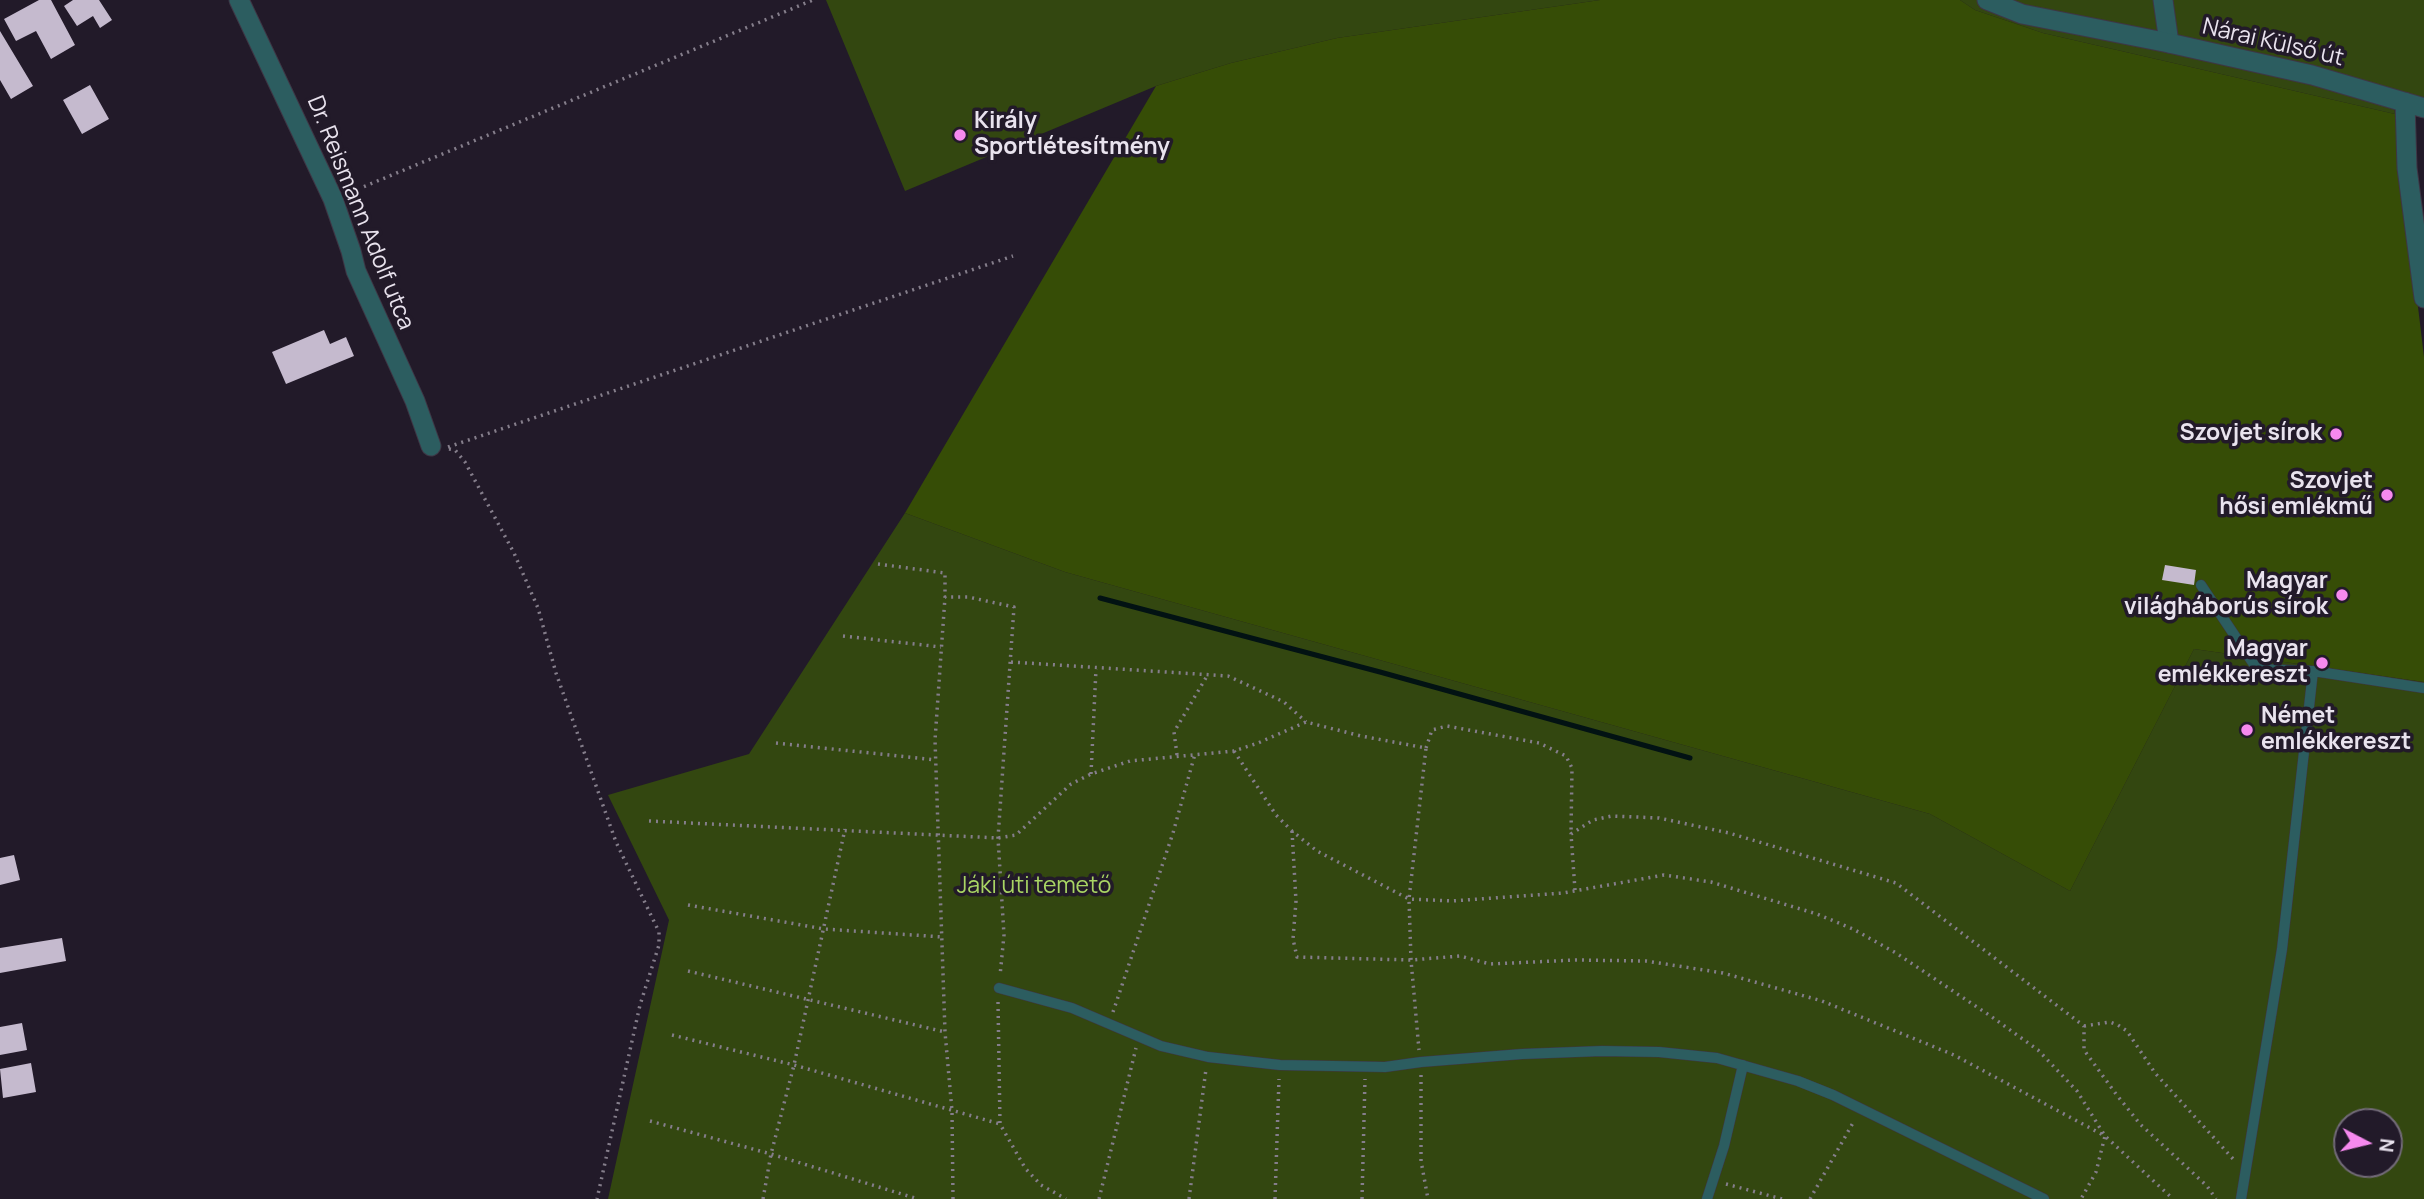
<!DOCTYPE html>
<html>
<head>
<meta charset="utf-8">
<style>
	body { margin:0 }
	#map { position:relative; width:2424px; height:1199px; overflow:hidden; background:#221a29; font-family:Manrope,sans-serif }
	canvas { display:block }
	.north { position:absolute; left:2333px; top:1108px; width:70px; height:70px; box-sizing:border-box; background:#221a29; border:2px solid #726a78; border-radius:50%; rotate:97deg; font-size:19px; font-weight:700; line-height:28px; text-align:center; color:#e9e3ee }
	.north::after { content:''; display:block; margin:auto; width:24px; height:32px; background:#f689ee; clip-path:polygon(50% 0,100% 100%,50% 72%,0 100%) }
</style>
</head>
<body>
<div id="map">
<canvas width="2424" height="1199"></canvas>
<div class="north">N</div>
</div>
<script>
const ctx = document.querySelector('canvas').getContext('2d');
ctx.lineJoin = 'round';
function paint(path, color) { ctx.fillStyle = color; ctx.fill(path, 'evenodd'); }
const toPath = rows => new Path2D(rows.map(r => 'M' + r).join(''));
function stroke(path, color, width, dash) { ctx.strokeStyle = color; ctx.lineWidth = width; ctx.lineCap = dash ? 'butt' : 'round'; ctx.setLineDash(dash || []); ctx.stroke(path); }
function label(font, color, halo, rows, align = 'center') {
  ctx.font = font + ' Manrope,sans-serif'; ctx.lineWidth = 7; ctx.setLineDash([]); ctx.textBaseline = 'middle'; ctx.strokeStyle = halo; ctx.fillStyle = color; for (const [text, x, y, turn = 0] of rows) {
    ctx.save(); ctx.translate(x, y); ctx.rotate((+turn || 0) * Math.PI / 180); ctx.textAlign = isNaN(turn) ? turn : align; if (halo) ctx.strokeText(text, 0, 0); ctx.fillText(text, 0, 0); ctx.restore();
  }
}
const green = toPath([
	[826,0,1600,0,1337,38,1231,63,1156,86,905,191],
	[1960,0,2424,0,2424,98,2393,91,2395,114,2043,33,1975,10],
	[905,513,1065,572,1930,814,2070,891,2194,649,2424,682,2424,1199,608,1199,669,920,608,795,749,754],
	[2347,1122,2389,1122,2389,1164,2347,1164]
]);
const forest = toPath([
	[1600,0,1960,0,1975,10,2043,33,2395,114,2424,357,2424,682,2194,649,2070,891,1930,814,1065,572,905,513,1156,86,1231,63,1337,38]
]);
const stream = toPath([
	[1100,598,1380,672,1690,758]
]);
const building = toPath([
	[39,0,51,0,75,45,51,59,36,31,16,41,4,19],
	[73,0,99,0,112,20,100,28,93,16,77,26,64,6],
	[0,31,33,86,11,99,0,80],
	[90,85,109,119,82,134,63,100],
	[324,330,330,344,346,337,354,356,286,384,272,352],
	[2165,565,2196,570,2194,585,2162,580],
	[14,855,20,880,0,885,0,858],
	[62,938,66,961,0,973,0,948],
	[22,1023,27,1050,0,1055,0,1027],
	[31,1063,36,1092,3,1098,0,1069]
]);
const path = toPath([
	[351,192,813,0],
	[448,447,1013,256],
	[449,449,455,450,465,462,514,553,538,608,556,673,616,842,659,932,659,945,640,1005,597,1199],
	[878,564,945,573,945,597],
	[843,636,941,647],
	[1011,662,1228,676,1284,702,1306,722],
	[776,743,936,760],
	[1426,748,1432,730,1447,726,1539,743,1566,756,1572,768,1571,833],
	[1234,751,1276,815,1292,831,1317,851,1409,899,1452,901,1563,893,1664,875,1711,882,1817,914,1853,929,1896,953,1992,1017,2038,1050,2077,1091,2105,1136,2173,1199],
	[1177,755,1174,732,1207,676],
	[1091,774,1096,669],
	[649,821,998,838,1016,835,1071,784,1091,774,1130,761,1234,751,1258,743,1306,722,1361,736,1426,748,1409,899,1411,960,1419,1050],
	[1292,831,1296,901,1293,939,1297,957,1411,960,1460,956,1490,964,1576,960,1646,961,1723,973,1822,1001,1954,1055,2105,1136,2096,1172,2081,1199],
	[1575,890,1571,834,1593,820,1612,816,1659,818,1729,833,1896,883,2084,1026,2084,1050,2116,1094,2140,1124,2207,1186,2216,1199],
	[688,905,824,929,943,937],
	[688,971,945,1032],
	[998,1002,1000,1124,1025,1168,1041,1185,1066,1199],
	[1113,1012,1173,833,1195,754],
	[2084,1026,2110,1022,2118,1025,2127,1031,2155,1073,2235,1161],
	[672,1035,794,1065,1000,1124],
	[1421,1075,1421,1161,1428,1199],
	[650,1121,771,1154,918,1199],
	[1726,1184,1782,1199],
	[763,1199,771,1154,794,1065,845,829],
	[953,1199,952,1111,945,1032,935,740,945,597,968,597,1014,607,998,838,1004,935,1000,976],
	[1099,1199,1136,1048],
	[1189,1199,1206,1069],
	[1275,1199,1279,1079],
	[1362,1199,1365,1079],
	[1810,1199,1854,1121]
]);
const service = toPath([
	[2201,585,2257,669,2313,671,2424,688],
	[999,988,1072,1008,1161,1046,1208,1057,1280,1065,1385,1067,1421,1062,1522,1054,1602,1051,1659,1052,1717,1058,1798,1081,1833,1095,2044,1199],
	[1707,1199,1724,1146,1743,1065],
	[2241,1199,2282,949,2313,671]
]);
const minor = toPath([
	[239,0,333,199,351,251,356,271,415,401,431,446],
	[2163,0,2169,43]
]);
const tertiary = toPath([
	[1987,0,2022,14,2169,43,2312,75,2424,108],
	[2405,102,2407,168,2424,298]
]);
const markers = [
	[960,135,7,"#f689ee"],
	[2336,434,7,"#f689ee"],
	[2387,495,7,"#f689ee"],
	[2342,595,7,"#f689ee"],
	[2322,663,7,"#f689ee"],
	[2247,730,7,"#f689ee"]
];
const streetNames = [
	["Nárai Külső út",2273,43,13],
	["Dr. Reismann Adolf utca",360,213,68]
];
const poiNames = [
	["Király",974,122,"left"],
	["Sportlétesítmény",974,148,"left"],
	["Szovjet sírok",2322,434],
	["Szovjet",2373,482],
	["hősi emlékmű",2373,508],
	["Magyar",2328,582],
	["világháborús sírok",2328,608],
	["Magyar",2308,650],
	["emlékkereszt",2308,676],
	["Német",2261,717,"left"],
	["emlékkereszt",2261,743,"left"]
];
const parkNames = [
	["Jáki úti temető",1034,887]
];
paint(green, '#334710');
paint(forest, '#364d06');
stroke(stream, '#021213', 5);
paint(building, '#c5bace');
stroke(service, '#3e3645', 11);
stroke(minor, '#3e3645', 21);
stroke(tertiary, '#3e3645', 21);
stroke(path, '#857e8b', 3.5, [2, 5]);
stroke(service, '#2c5d60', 10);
stroke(minor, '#2c5d60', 19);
stroke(tertiary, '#2c5d60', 19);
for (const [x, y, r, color] of markers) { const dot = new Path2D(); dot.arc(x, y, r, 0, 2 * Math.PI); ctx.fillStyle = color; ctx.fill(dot); stroke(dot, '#221a29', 2.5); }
label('23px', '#e9e3ee', '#221a29', streetNames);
label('bold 23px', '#e9e3ee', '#221a29', poiNames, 'right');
label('23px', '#a9d564', '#221a29', parkNames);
</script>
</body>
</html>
